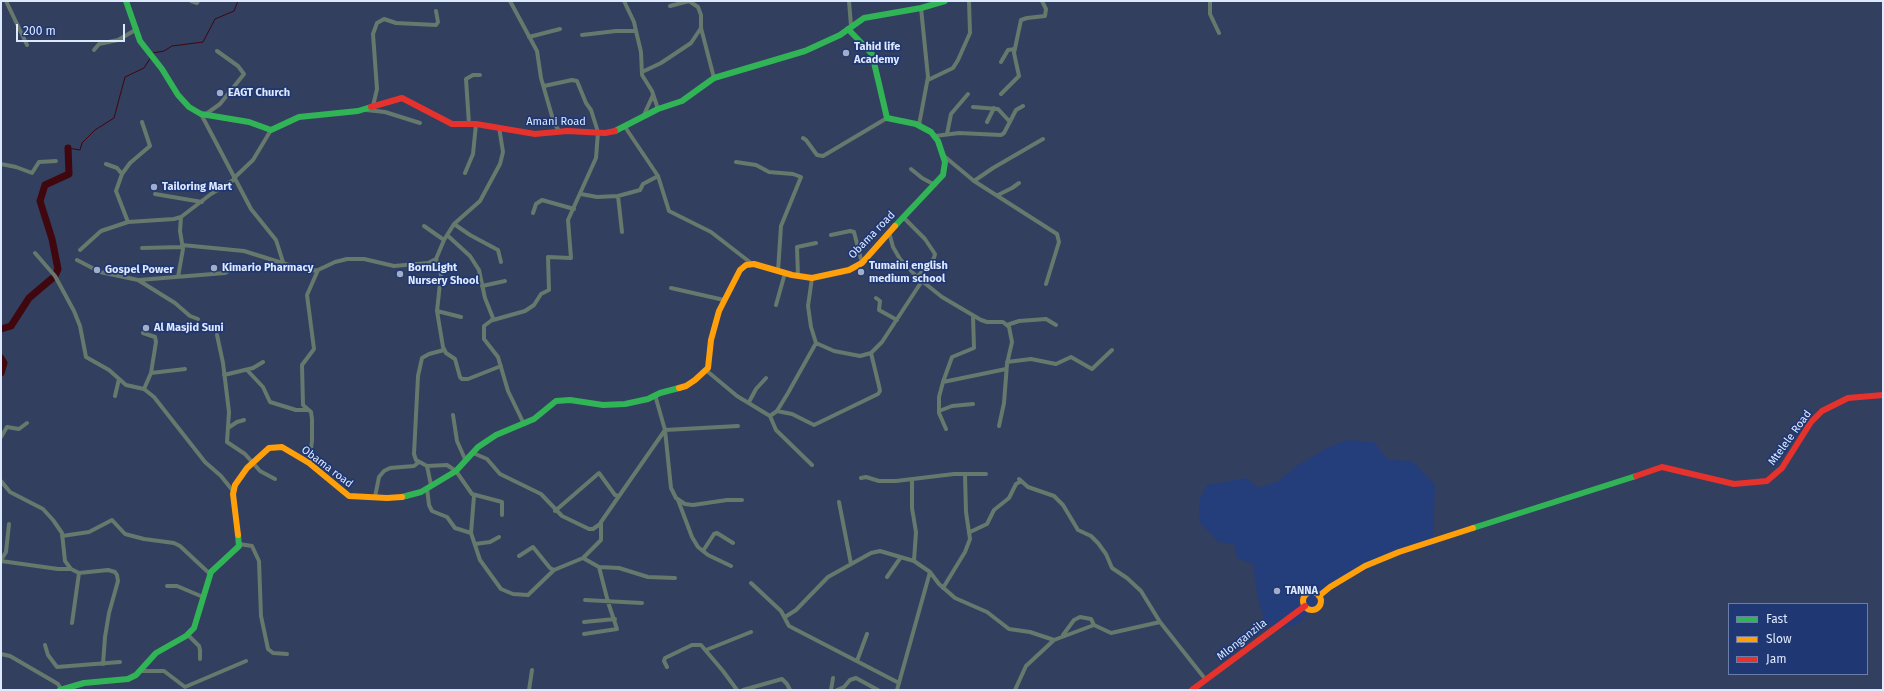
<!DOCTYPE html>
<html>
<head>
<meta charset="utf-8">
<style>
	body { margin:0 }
	#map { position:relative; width:1884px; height:691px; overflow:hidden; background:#323f5f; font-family:"Fira Sans",sans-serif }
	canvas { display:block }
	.frame { position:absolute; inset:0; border:2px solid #dee9ff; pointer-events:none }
	.legend { position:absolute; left:1728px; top:603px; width:140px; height:72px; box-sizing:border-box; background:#1f3772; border:1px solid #6b7eaa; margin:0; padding:5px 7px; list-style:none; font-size:12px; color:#dee9ff }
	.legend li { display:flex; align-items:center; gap:8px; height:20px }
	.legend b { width:20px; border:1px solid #6b7eaa }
	.scale { position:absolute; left:16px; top:24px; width:109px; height:18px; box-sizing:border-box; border:2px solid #dee9ff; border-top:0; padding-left:5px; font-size:12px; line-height:14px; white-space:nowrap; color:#dee9ff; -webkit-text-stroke:3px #1f3772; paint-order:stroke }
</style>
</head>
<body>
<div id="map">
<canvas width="1884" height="691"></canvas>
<div class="frame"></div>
<ul class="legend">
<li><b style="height:5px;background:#30b455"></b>Fast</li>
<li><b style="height:5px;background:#ff9f0a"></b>Slow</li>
<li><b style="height:5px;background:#e5322d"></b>Jam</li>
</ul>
<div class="scale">200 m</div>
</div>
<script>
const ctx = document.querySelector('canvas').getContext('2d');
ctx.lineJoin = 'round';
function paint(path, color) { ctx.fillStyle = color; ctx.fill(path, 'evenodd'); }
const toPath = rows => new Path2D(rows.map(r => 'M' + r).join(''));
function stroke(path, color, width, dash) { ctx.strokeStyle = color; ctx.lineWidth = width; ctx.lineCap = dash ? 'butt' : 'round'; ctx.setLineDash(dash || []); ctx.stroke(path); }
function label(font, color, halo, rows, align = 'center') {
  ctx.font = font + ' "Fira Sans",sans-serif'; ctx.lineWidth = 3.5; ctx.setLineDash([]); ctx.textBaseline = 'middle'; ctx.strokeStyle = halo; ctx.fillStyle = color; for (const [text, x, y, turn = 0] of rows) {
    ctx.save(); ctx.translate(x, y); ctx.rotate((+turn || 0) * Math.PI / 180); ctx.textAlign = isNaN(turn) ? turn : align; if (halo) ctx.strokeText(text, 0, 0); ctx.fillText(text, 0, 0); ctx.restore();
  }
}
const built = toPath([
	[1347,440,1374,442,1388,460,1412,461,1435,485,1433,549,1410,546,1383,562,1334,585,1320,603,1298,624,1283,628,1266,625,1258,599,1253,564,1237,558,1234,544,1218,542,1200,523,1199,510,1200,498,1207,485,1247,478,1258,488,1279,481,1295,467,1327,448]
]);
const stream = toPath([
	[153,53,164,51,172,46,203,42,215,19,234,11,238,1],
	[68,148,80,150,82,143,95,130,114,118,125,77,144,68,151,57]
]);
const river = toPath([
	[1,329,11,326,29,298,55,276,58,269,52,239,40,201,45,185,69,174,68,148],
	[1,358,4,363,1,373]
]);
const street = toPath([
	[6,1,27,45],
	[191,1,197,3,198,1],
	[510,1,537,51,541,78,554,123,559,131],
	[624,1,634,22,636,31],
	[849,1,851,26],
	[1210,1,1210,14,1219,33],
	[670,6,689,1,698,7,701,15,701,28,714,78],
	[582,35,616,31,636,31,641,52,642,75,652,91,658,109],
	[529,37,560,29],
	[94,50,99,44,118,40,137,29],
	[1001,62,1008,50,1015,49],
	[642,72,661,63,691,43,701,28],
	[928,80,953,68,958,60,970,33,969,1],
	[1001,94,1019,76,1014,53,1021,20,1027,18,1045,16,1046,9,1042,1],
	[373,106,377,89,373,34,377,23,384,19,396,23,436,25,438,22,436,11],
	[973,107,998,109,1010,122],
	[366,110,385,112,420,123],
	[201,114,251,209,276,240,283,262],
	[206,114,220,104,244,74,238,66,217,51],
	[643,117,653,95],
	[987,122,994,108],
	[469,124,466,79,473,75,480,75],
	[919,125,928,77,921,8],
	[625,127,658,176,669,211,711,232,751,263],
	[947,134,951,114,968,94],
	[935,136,959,133,1001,135,1004,133,1016,110,1023,106],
	[803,138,806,140,817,155,823,156,887,118],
	[944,156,974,181,1057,234,1059,242,1046,284],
	[736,162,756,165,769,172,793,174,801,177,781,226,778,271],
	[1,164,16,167,32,173,39,162,56,161],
	[106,164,117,168,122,174,116,191,128,222],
	[911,169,922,178,935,185],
	[465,173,473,154,476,124],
	[122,174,130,163,150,146,142,122],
	[234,178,253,160,271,130],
	[974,181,993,168,1043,139],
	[155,194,202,202],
	[581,194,597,197,618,196,640,190,643,184,658,176],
	[998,195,1012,188,1019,183],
	[618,196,622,232],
	[533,213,536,204,542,200,574,209],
	[903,217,925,239,935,254,934,258,917,277],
	[454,224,470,235,498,250,501,262],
	[424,226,444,240],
	[889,232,893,247,900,259,917,277,942,297,981,320,987,322,1003,322,1009,327,1012,342,1007,364,1004,403,999,426],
	[447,235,470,256,479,270,485,298,493,318,492,320,484,326,484,339,498,357,508,391,524,424],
	[831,235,850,231,854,232,862,263],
	[182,245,244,251,308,271,318,270,335,262,347,259,364,259,394,266,428,263,436,259,444,240,454,224,480,201,500,164,503,152,499,127],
	[142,248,183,247],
	[80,250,101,231,128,222,174,219,181,217,211,194,235,179],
	[35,253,55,276,74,311,80,326,86,357,109,370,126,385,144,389,154,397,205,462,221,476,233,491],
	[436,259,441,274,437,311,443,347,446,353,455,359,460,377,462,379,468,379,501,366],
	[77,260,100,272,138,280,175,303,190,316,198,319],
	[798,276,797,247,816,243],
	[178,277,183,249,180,231,181,217],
	[812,278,808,306,811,327,816,343,834,351,860,356,871,353,882,342,922,281],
	[139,280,225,273,237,267],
	[482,286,505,281],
	[671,288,724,300],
	[876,298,880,301,879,310,897,320],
	[776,305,785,273],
	[437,311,461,317],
	[493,320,525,311,534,305,541,294,549,290,548,257,571,258,568,220,596,158,598,132,591,110,586,103,577,81,572,80,544,86],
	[1007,325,1019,321,1046,319,1056,325],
	[143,333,155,337,156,342,151,373,144,389],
	[217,335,223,363,229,412,227,442,245,454,260,471,275,479],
	[1007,362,1031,359,1056,364,1071,357,1092,369,1112,350],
	[247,370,263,387,270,402,296,410,308,410],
	[707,371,737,396,770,416,776,430,812,465],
	[151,373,185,369],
	[224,375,253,368,263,362],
	[943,382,1006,369],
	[655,395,665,430,671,488,676,498,685,504,693,505,727,500,742,500],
	[115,396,119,379],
	[749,402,756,389,766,378],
	[777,411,792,414,814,425,878,394,880,391,879,386,871,353],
	[939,411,952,406,973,404],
	[453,415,457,441,465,459],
	[770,416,777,411,788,393,816,343],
	[228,428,237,422,244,420],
	[946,429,939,413,939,397,943,382,952,357,974,348,973,316],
	[1,437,7,427,19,429,27,423],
	[473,453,487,459,500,474,541,494,562,516,589,529,593,529,600,524],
	[309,463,312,441,312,419,311,412,303,405,302,365,314,349,307,295,318,270],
	[427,466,447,465,456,471,472,494,502,502,502,515],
	[861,478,866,477,879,481,896,481,954,474,986,474],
	[912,480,912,508,916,532,914,561],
	[1,481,10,492,43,509,53,520,62,533,65,561,71,569,79,573,108,570,115,572,117,575,118,581,109,613,105,637,103,664],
	[431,485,427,466,416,460,414,454,418,376,422,358,429,354,444,350],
	[427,488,429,505,432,511,447,517,455,528,471,533],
	[474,496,471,533,480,560,501,589,513,594,528,595,554,570],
	[375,497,379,477,384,471,390,468,414,466,419,462],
	[678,500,692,537,698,547,708,555,731,566],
	[839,502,851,564],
	[555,511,599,473,615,495,619,496],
	[970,532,987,524,994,510,1009,498,1016,484,1021,481],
	[62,536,89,532,112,520,125,534,144,539,174,543,180,546,210,574],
	[239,544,252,546,259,561,261,616,268,649,273,653,287,654],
	[475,544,490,542,499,537],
	[703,551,714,534,717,533,733,543],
	[519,556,533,547,550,568,554,570,583,558,601,540,601,522,665,430,738,426],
	[583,558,599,567,619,568,648,577,675,578],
	[1,560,6,552,9,524],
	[1,561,58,569,71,569],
	[887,577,901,557],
	[751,583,781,611,789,626,899,683],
	[167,586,177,586,203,597],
	[943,588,965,552,970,539,966,512,965,474],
	[585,600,642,603],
	[785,617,796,610,828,577,871,553,880,551,914,561,930,572,939,584,955,598,987,612,1009,629,1030,632,1054,640],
	[584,622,615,619],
	[1160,622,1206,680],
	[72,623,79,573],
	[584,634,617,629,608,602,599,567],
	[188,635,199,646,200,650,200,659],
	[1063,635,1074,620,1080,617,1091,619,1094,625],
	[45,645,48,655,57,667,120,662],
	[706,650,751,632],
	[1,654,10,656,53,681,58,684,61,689],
	[857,661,867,634],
	[667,667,664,661,665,658,692,645,701,645,723,671,737,690],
	[139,671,164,671,185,687,246,661],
	[529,690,532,670],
	[743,690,782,679,787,684,790,690],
	[831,690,833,678],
	[837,690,844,687,850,680,856,678,878,690],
	[897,690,930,572],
	[1015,690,1026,666,1054,640,1094,625,1111,633,1160,622,1141,591,1127,578,1112,568,1106,554,1098,543,1091,536,1078,530,1063,505,1054,496,1028,487,1019,479]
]);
const fast = toPath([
	[126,1,140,41,162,69,178,95,189,107,201,114,249,122,271,130,299,117,358,111,371,107],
	[848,29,872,54,887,118,916,124,931,132,938,141,945,162,943,175,895,226],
	[615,131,658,109,682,101,714,78,805,51,840,35,864,18,921,8,945,1],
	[402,497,421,492,456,471,478,447,496,435,534,419,556,401,570,400,603,405,625,404,648,399,660,393,679,388],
	[1473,528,1636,476],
	[60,690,84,683,128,679,136,675,156,653,186,636,194,628,211,572,239,546,238,535]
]);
const slow = toPath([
	[679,388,686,386,695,380,708,368,711,340,719,311,740,270,746,265,754,264,792,275,812,278,849,270,862,263,895,226],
	[238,535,233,494,235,485,247,468,269,448,282,447,309,463,349,496,387,498,402,497],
	'1303 601a9 9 0 1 1 18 0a9 9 0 1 1-18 0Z',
	[1319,596,1330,587,1365,566,1399,552,1473,528]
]);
const jam = toPath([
	[371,107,402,98,452,124,476,124,535,134,567,131,605,133,615,131],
	[1636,476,1662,467,1734,484,1767,481,1782,468,1811,422,1822,411,1848,398,1883,395],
	[1192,690,1305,606]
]);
const markers = [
	[846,53,4,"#a2aec7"],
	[220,93,4,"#a2aec7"],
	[154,187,4,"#a2aec7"],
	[214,268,4,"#a2aec7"],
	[97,270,4,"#a2aec7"],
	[861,272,4,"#a2aec7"],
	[400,274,4,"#a2aec7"],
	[146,328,4,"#a2aec7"],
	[1277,591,4,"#a2aec7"]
];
const poiNames = [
	["Tahid life",854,47],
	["Academy",854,60],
	["EAGT Church",228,93],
	["Tailoring Mart",162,187],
	["Tumaini english",869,266],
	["medium school",869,279],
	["Kimario Pharmacy",222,268],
	["BornLight",408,268],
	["Nursery Shool",408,281],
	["Gospel Power",105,270],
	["Al Masjid Suni",154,328],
	["TANNA",1285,591]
];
const streetNames = [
	["Amani Road",556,122],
	["Obama road",872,235,-46],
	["Mtelele Road",1790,438,-54],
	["Obama road",327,467,37],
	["Mlonganzila",1242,640,-38]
];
paint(built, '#243e7c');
stroke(stream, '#40070e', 1);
stroke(river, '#40070e', 7);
stroke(street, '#67786d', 4);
stroke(fast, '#30b455', 6);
stroke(slow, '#ff9f0a', 6);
stroke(jam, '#e5322d', 6);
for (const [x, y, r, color] of markers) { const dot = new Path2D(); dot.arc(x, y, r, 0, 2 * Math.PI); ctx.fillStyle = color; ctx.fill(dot); stroke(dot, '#1f3772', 1.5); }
label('bold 11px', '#dee9ff', '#1f3772', poiNames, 'left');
label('11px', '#dee9ff', '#1f3772', streetNames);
</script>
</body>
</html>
